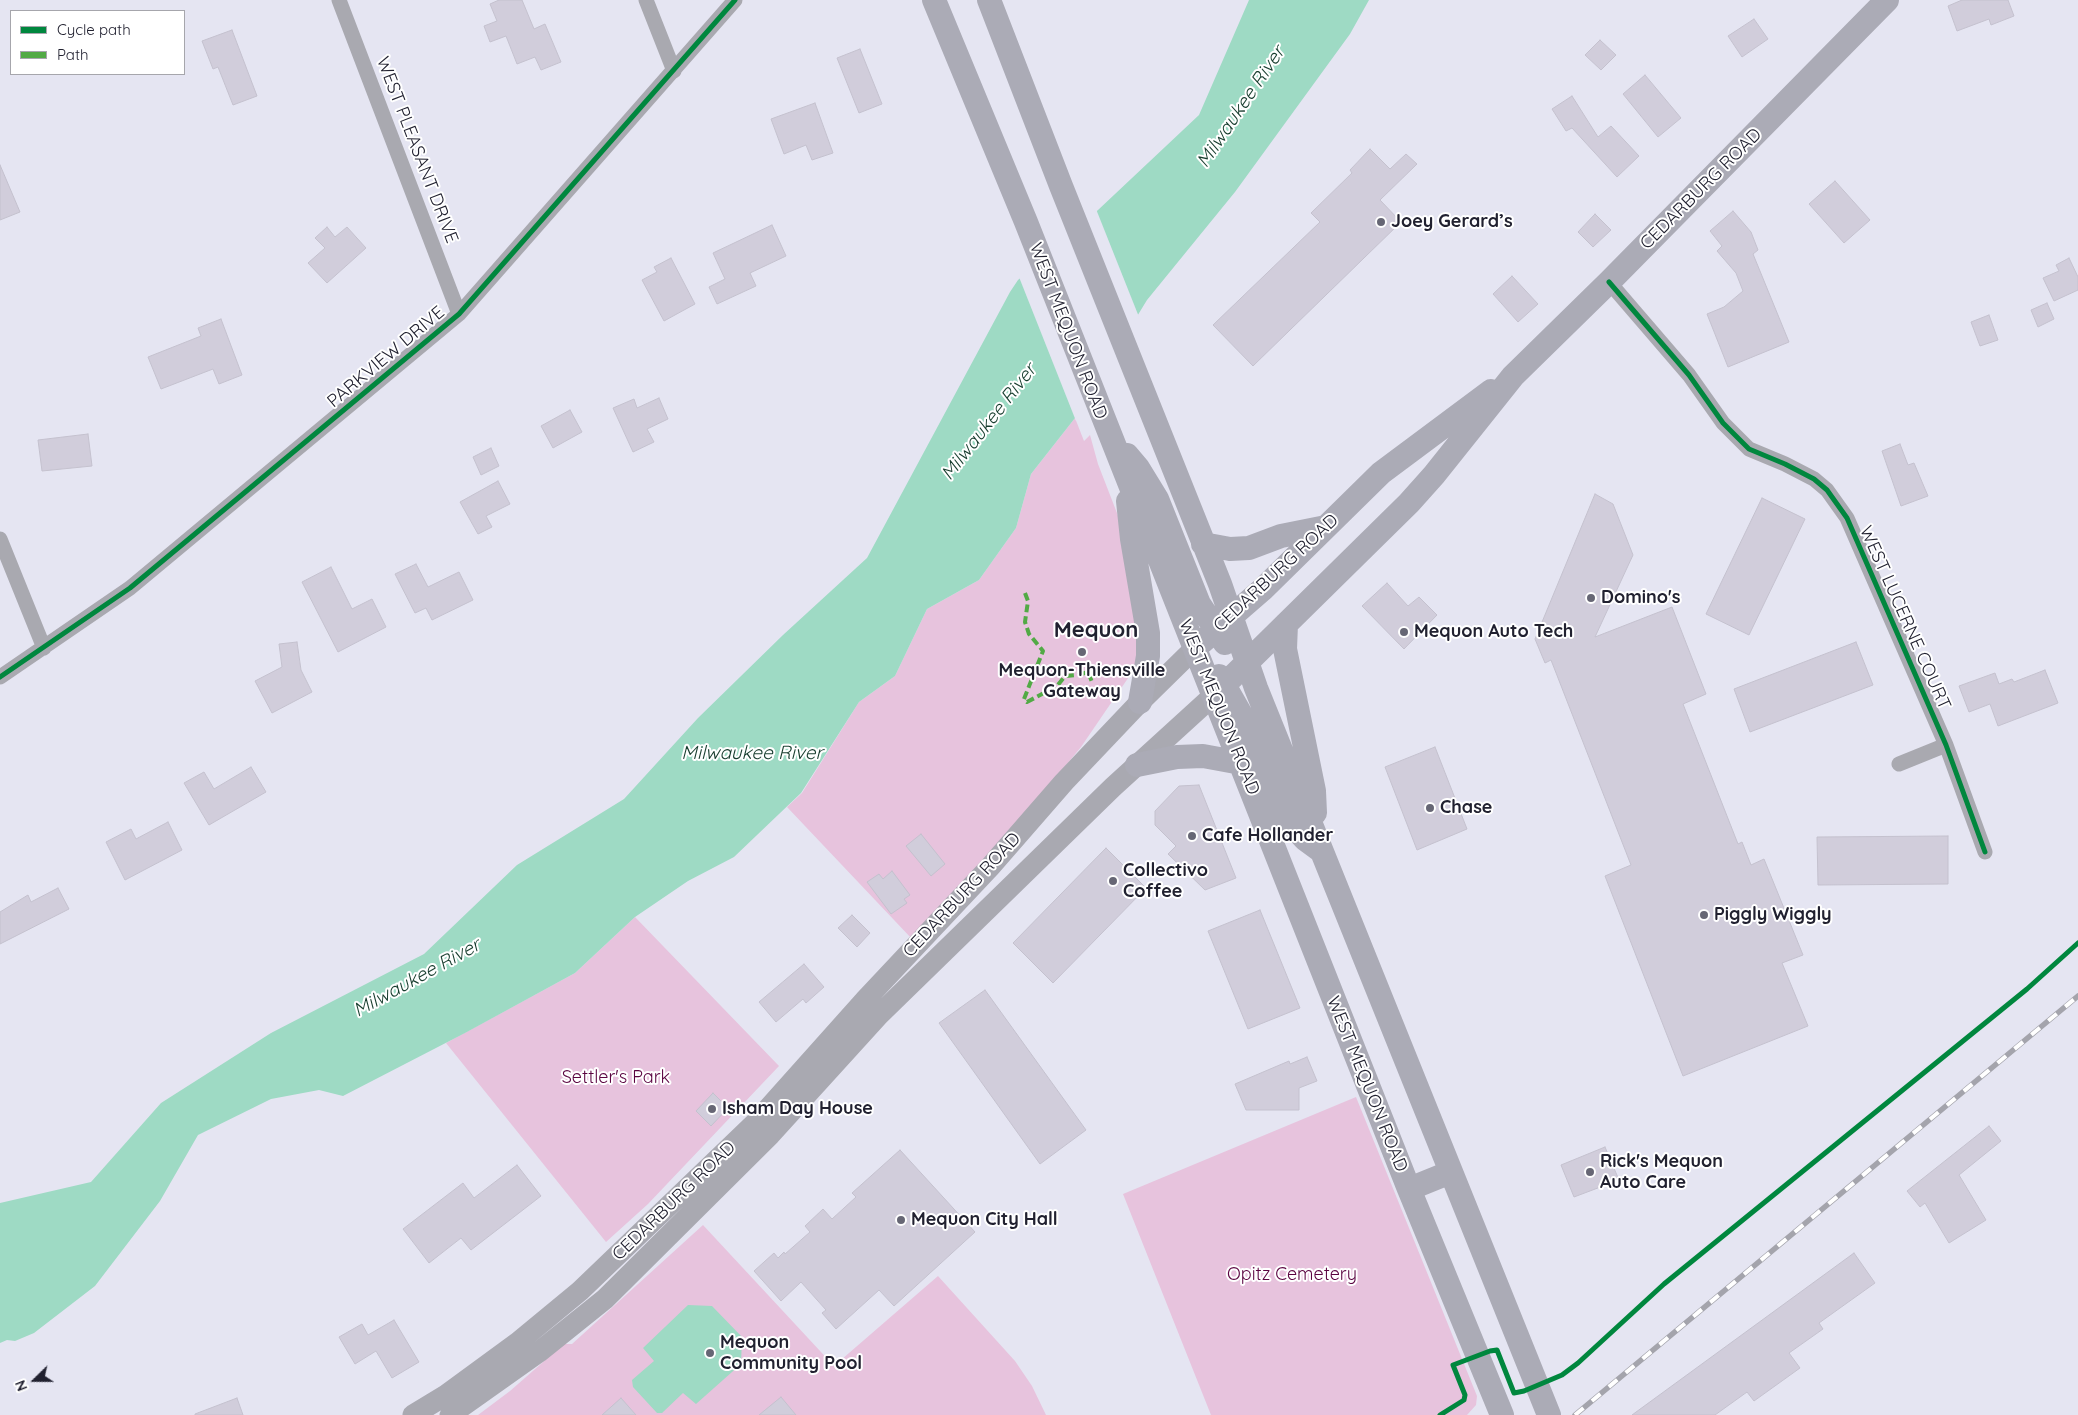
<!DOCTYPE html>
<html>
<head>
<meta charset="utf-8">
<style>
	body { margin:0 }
	#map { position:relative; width:2078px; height:1415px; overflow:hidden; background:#e5e5f2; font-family:Quicksand,sans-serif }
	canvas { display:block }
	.legend { position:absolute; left:10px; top:10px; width:175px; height:65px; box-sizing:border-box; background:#fff; border:1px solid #a6a6ac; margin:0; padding:6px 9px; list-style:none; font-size:15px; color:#212130 }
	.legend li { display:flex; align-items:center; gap:10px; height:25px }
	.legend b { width:25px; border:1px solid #a6a6ac }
	.north { position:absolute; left:10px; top:1355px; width:50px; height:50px; -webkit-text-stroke:4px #fff; paint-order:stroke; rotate:248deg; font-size:14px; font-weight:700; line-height:20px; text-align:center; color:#212130 }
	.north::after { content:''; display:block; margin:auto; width:18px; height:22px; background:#212130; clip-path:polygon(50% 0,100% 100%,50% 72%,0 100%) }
</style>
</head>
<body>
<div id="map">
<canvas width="2078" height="1415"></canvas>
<ul class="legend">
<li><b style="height:6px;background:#00873e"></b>Cycle path</li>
<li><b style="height:6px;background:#52aa45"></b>Path</li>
</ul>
<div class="north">N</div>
</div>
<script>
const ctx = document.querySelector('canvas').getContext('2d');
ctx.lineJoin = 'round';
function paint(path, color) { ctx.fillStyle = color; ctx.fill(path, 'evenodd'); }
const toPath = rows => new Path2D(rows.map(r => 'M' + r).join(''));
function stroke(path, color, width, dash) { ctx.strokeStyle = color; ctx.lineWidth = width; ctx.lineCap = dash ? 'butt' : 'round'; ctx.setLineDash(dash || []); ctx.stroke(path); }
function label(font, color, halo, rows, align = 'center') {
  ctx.font = font + ' Quicksand,sans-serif'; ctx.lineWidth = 4; ctx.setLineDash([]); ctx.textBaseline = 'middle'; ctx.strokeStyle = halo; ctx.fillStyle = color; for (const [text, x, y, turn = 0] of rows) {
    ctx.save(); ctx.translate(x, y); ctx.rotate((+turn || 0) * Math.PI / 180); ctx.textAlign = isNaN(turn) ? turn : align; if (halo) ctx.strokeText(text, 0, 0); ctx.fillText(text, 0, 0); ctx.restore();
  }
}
const green = toPath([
	[1075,418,1084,441,1090,435,1098,464,1122,526,1142,638,1137,665,1081,747,978,872,912,939,787,807,802,793,859,702,895,676,927,609,979,580,1016,528,1031,474],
	[635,917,779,1066,648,1204,606,1242,446,1043,575,973],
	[1356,1097,1477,1396,1476,1405,1467,1415,1211,1415,1123,1194],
	[703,1225,834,1366,938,1276,1015,1361,1032,1386,1046,1415,478,1415,510,1391,542,1363,560,1344,572,1344]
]);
const water = toPath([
	[1249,0,1369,0,1350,34,1235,192,1147,300,1075,418,1031,474,1016,528,979,580,927,609,895,676,859,702,801,793,734,857,688,881,635,917,575,973,465,1033,343,1096,319,1090,271,1099,198,1135,160,1201,95,1286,34,1333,15,1341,7,1340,0,1343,0,1203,91,1182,161,1103,271,1033,424,954,517,865,624,799,698,718,783,635,867,558,1010,292,1018,280,1098,210,1199,115],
	[688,1305,712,1306,742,1337,741,1364,696,1404,683,1393,662,1413,657,1413,633,1387,632,1380,654,1361,643,1348]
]);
const pier = toPath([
	[1096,209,1139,317,1076,421,1019,277]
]);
const building = toPath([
	[499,0,522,0,534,29,545,24,561,62,541,70,535,57,517,64,506,36,490,42,484,26,497,21,490,4,499,0],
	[1962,0,2008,0,2014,16,1991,25,1989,19,1957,31,1948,6,1962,0],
	[1754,19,1768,39,1742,57,1728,36,1754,19],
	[232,30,257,96,233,105,218,67,213,69,202,41,232,30],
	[1600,40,1616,55,1601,70,1585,55,1600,40],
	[860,49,882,104,859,113,837,58,860,49],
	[1645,75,1681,118,1658,137,1623,94,1645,75],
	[1572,96,1598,137,1611,126,1639,156,1617,177,1572,128,1566,131,1552,109,1572,96],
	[815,103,833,153,812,160,806,145,784,154,771,119,815,103],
	[1370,149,1390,169,1406,154,1417,164,1380,200,1401,222,1253,366,1213,325,1320,222,1311,213,1352,173,1350,170,1370,149],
	[0,165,20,212,0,220,0,165],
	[1835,181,1870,220,1844,243,1809,204,1835,181],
	[1733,211,1751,232,1758,250,1753,254,1789,342,1728,367,1707,314,1724,307,1743,291,1736,273,1717,251,1722,246,1710,231,1733,211],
	[1595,214,1611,230,1593,247,1578,232,1595,214],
	[772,225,786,256,750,273,756,286,717,304,709,287,725,279,713,253,772,225],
	[327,227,335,237,347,227,366,248,327,283,308,263,325,248,315,238,327,227],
	[671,258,695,304,664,321,642,280,657,272,654,267,671,258],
	[2069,258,2078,277,2078,290,2054,301,2043,278,2059,271,2056,265,2069,258],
	[1512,276,1538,304,1518,322,1493,294,1512,276],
	[2047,303,2054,319,2038,327,2031,310,2047,303],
	[1989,315,1998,340,1980,346,1971,322,1989,315],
	[221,319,242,375,219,384,213,369,161,389,148,357,201,336,198,328,221,319],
	[659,398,668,419,647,429,654,442,633,452,613,408,634,399,637,408,659,398],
	[570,410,582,432,553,448,541,426,570,410],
	[88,434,92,466,42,471,38,440,88,434],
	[1900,444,1908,465,1914,463,1928,496,1901,506,1882,451,1900,444],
	[491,448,499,466,481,475,473,457,491,448],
	[498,481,510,504,486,516,492,527,478,534,460,502,498,481],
	[1595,494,1613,504,1633,555,1595,637,1672,607,1706,694,1683,704,1738,844,1742,842,1751,865,1764,859,1803,955,1782,963,1808,1026,1683,1076,1605,876,1631,865,1551,660,1545,663,1535,639,1595,494],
	[1762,498,1805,519,1749,635,1706,614,1762,498],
	[416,564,428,587,459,572,473,600,432,620,426,608,415,613,395,574,416,564],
	[331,567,352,609,372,599,386,627,338,652,302,582,331,567],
	[1387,583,1408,606,1419,597,1437,615,1404,649,1362,606,1387,583],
	[297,642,301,670,312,692,272,713,255,681,282,667,279,644,297,642],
	[1856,642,1873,685,1750,732,1734,689,1856,642],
	[2045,670,2058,703,1998,726,1990,704,1969,712,1959,686,1995,673,1999,684,2012,679,2014,682,2045,670],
	[1435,747,1467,829,1417,850,1385,767,1435,747],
	[251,767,266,792,209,825,184,783,204,772,214,789,251,767],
	[1199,785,1236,878,1205,890,1168,854,1176,846,1155,825,1155,811,1179,786,1199,785],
	[168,822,182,850,125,880,106,842,131,829,136,839,168,822],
	[921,834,945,864,931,876,906,846,921,834],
	[1948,836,1948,884,1818,885,1817,837,1948,836],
	[1106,848,1146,888,1053,983,1013,943,1106,848],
	[892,871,910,895,904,899,907,903,891,914,867,882,879,874,883,879,892,871],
	[58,888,69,909,0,944,0,912,28,895,31,902,58,888],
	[1260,910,1300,1008,1248,1029,1208,931,1260,910],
	[852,915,870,933,857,947,838,928,852,915],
	[804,964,824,987,806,1003,803,999,776,1022,759,1002,804,964],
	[985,990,1086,1130,1040,1164,939,1023,985,990],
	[1307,1057,1317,1081,1299,1088,1299,1110,1246,1110,1235,1084,1289,1061,1290,1064,1307,1057],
	[713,1093,728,1108,711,1126,696,1111,713,1093],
	[1989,1126,2001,1141,1959,1175,1986,1220,1949,1243,1925,1203,1920,1207,1907,1191,1989,1126],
	[1605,1147,1619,1180,1574,1197,1561,1165,1605,1147],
	[900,1150,975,1232,894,1306,879,1290,836,1329,822,1313,826,1310,801,1282,781,1301,754,1271,774,1253,778,1258,784,1252,785,1254,810,1232,805,1226,823,1209,832,1219,856,1197,852,1193,900,1150],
	[517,1165,541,1196,471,1250,461,1238,429,1263,403,1229,463,1183,474,1198,517,1165],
	[1854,1253,1875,1283,1819,1323,1823,1329,1789,1353,1800,1368,1754,1401,1747,1392,1715,1415,1632,1415,1854,1253],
	[394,1320,419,1362,392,1378,376,1351,355,1364,339,1337,362,1324,368,1335,394,1320],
	[781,1397,796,1415,759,1415,781,1397],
	[237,1398,243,1415,195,1415,195,1414,237,1398],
	[621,1398,636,1415,602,1415,621,1398]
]);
const street = toPath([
	[339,0,459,314],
	[646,0,674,71],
	[1609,282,1689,375,1723,423,1749,449,1785,464,1814,479,1827,490,1847,518,1946,745,1985,852],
	[0,539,44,648],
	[0,677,130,588,459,314,735,0],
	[1899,764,1946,745]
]);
const secondary = toPath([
	[413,1415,446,1395,517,1343,580,1291,756,1122,865,1000,990,867,1064,782,1140,702,1195,648],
	[450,1415,539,1352,605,1299,770,1135,879,1015,1113,787,1214,695]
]);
const primary = toPath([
	[934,0,1026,222,1409,1189,1502,1415],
	[989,0,1061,186,1220,584,1256,688,1549,1415],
	[1127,455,1138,468,1157,499,1199,604,1225,643],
	[1128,501,1132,539,1148,633,1148,656,1140,702],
	[1203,544,1230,549,1249,548,1281,536,1326,527],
	[1286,624,1285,649,1314,791,1315,813],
	[1195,648,1263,589,1381,473,1491,391],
	[1219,676,1252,734,1287,819,1305,839,1320,850],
	[1214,695,1409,503,1434,475,1513,376,1609,282,1887,0],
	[1137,765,1177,757,1203,756,1241,763],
	[1409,1189,1451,1172]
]);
const rail = toPath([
	[1575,1415,2078,996]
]);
const quiet = toPath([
	[1025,593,1028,601,1025,622,1029,634,1043,651,1024,699,1027,702,1057,686,1065,676,1078,675,1088,672,1092,682]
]);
const cycleway = toPath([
	[1609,282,1689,375,1723,423,1749,449,1785,464,1814,479,1827,490,1847,518,1946,745,1985,852],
	[0,677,130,588,459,314,735,0],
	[1440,1415,1464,1400,1465,1395,1453,1365,1490,1351,1497,1350,1514,1393,1524,1391,1562,1375,1578,1363,1664,1284,2027,989,2078,943]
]);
const markers = [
	[1381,222,5,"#666674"],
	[1591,598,5,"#666674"],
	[1404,632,5,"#666674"],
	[1082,652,5,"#666674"],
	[1430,808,5,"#666674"],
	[1192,836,5,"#666674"],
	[1113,881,5,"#666674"],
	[1704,915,5,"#666674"],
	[712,1109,5,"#666674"],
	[1590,1172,5,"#666674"],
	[901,1220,5,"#666674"],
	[710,1353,5,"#666674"]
];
const streetNames = [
	["WEST PLEASANT DRIVE",417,150,69],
	["CEDARBURG ROAD",1701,189,-45],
	["WEST MEQUON ROAD",1068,331,69],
	["PARKVIEW DRIVE",386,357,-40],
	["CEDARBURG ROAD",1276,573,-43],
	["WEST LUCERNE COURT",1905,618,66],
	["WEST MEQUON ROAD",1219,707,68],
	["CEDARBURG ROAD",962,895,-47],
	["WEST MEQUON ROAD",1367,1084,68],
	["CEDARBURG ROAD",674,1201,-44]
];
const poiNames = [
	["Joey Gerard’s",1391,222],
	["Domino's",1601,598],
	["Mequon Auto Tech",1414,632],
	["Mequon-Thiensville",1082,671,"center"],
	["Gateway",1082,692,"center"],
	["Chase",1440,808],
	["Cafe Hollander",1202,836],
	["Collectivo",1123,871],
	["Coffee",1123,892],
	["Piggly Wiggly",1714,915],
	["Isham Day House",722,1109],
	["Rick's Mequon",1600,1162],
	["Auto Care",1600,1183],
	["Mequon City Hall",911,1220],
	["Mequon",720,1343],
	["Community Pool",720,1364]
];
const parkNames = [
	["Settler's Park",616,1078],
	["Opitz Cemetery",1292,1275]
];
const waterNames = [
	["Milwaukee River",1241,107,-56],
	["Milwaukee River",989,422,-52],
	["Milwaukee River",752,753],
	["Milwaukee River",417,978,-29]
];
const districtNames = [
	["Mequon",1096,630]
];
paint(green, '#e7c3dd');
paint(water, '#9edac4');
paint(pier, '#e5e5f2');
paint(building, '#d1cddb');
stroke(building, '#c4c1ce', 1);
stroke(street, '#a9a9b0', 15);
stroke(secondary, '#a9a9b1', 21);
stroke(primary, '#ababb6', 24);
stroke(rail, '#a4a4ac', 5.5);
stroke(rail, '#fff', 4, [11]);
stroke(quiet, '#52aa45', 4, [8, 4]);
stroke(cycleway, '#00873e', 5);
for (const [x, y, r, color] of markers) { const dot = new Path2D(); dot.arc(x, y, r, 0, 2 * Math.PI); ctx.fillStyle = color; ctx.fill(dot); stroke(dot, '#fff', 2); }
label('18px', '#212130', '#fff', streetNames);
label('bold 18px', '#212130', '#fff', poiNames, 'left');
label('18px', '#5a0340', '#fff', parkNames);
label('italic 19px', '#163c2d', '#fff', waterNames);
label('bold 22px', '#212130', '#fff', districtNames);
</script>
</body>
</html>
